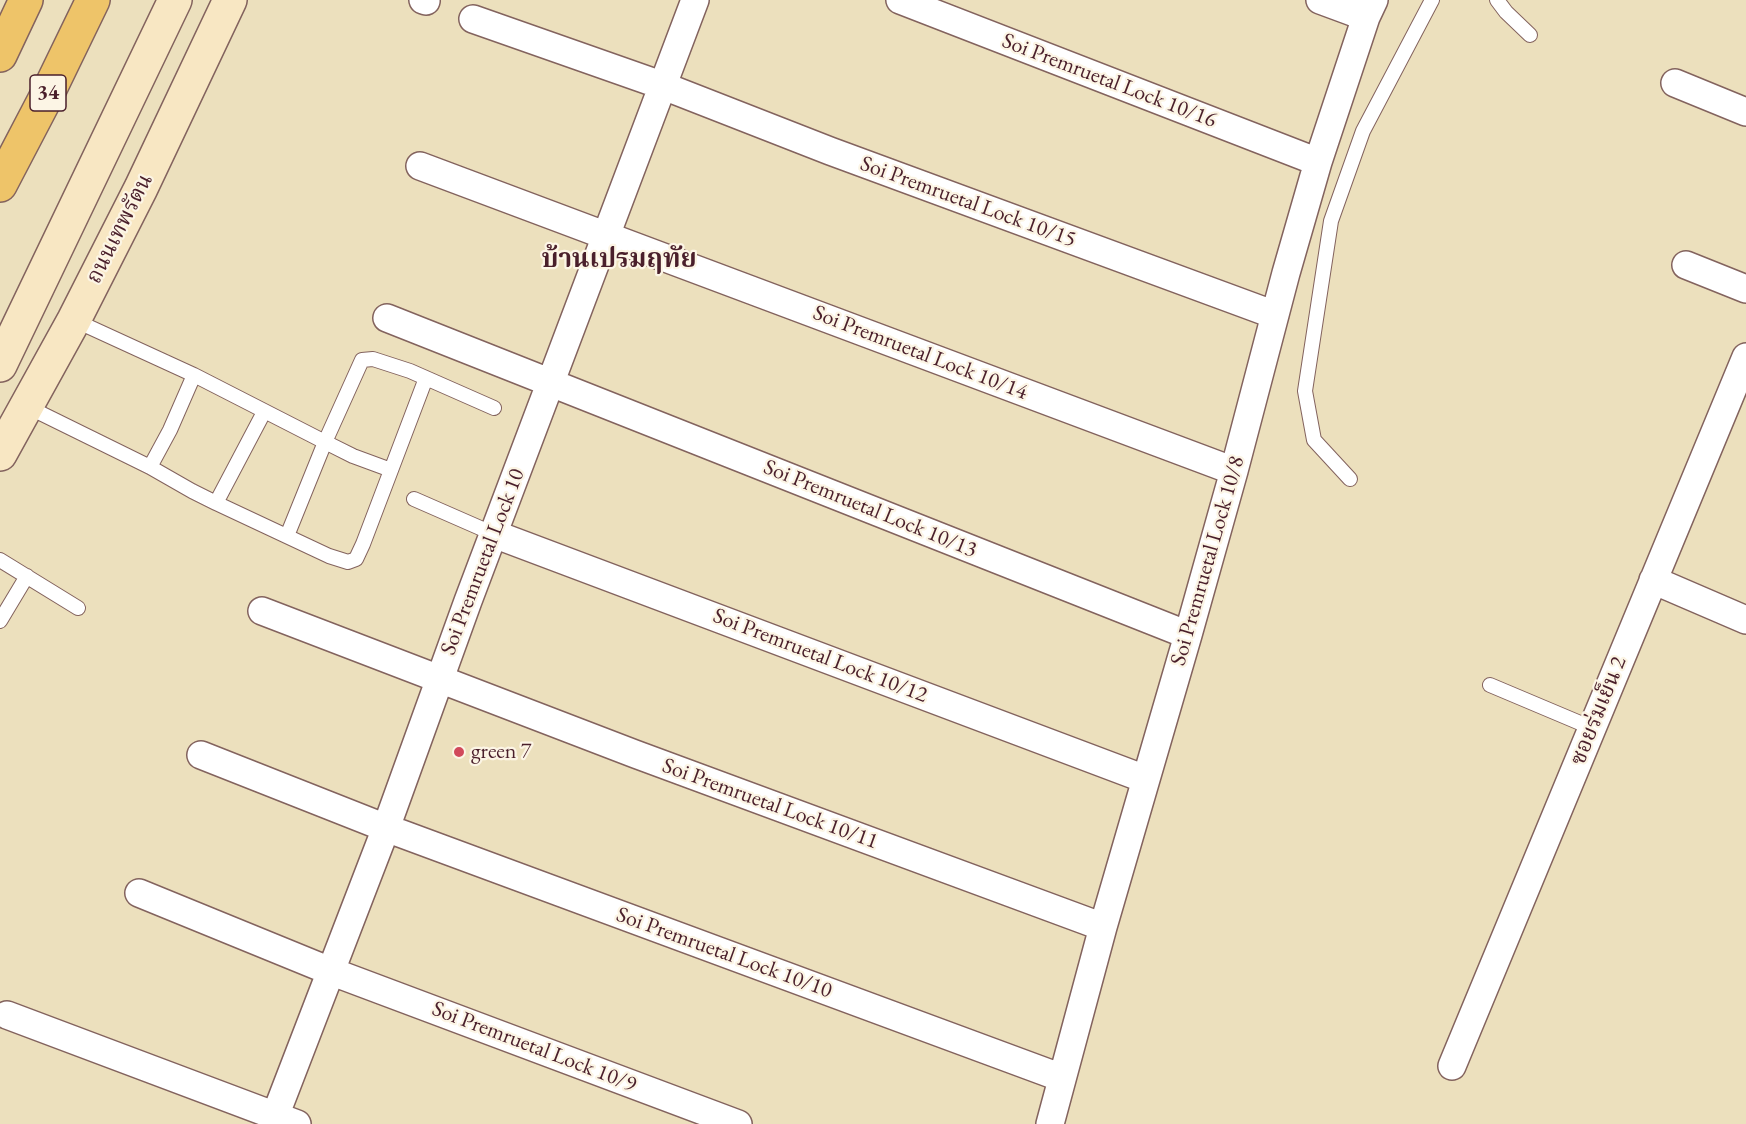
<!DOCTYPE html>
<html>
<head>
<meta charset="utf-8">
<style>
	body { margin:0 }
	canvas { display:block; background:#ece0bd }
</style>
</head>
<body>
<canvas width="1746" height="1124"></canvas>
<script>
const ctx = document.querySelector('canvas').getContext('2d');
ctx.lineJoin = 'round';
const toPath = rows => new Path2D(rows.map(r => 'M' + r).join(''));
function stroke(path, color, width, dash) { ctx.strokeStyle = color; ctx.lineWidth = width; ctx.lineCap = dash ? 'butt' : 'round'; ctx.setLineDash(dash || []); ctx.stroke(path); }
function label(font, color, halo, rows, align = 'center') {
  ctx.font = font + ' "EB Garamond","Noto Serif Thai",serif'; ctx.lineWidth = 4.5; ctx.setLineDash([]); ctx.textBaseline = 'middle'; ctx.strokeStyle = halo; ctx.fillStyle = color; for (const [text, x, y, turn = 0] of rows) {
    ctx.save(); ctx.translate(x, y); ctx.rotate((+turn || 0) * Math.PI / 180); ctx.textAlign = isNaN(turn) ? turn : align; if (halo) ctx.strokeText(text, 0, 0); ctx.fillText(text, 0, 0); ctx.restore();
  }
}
const lane = toPath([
	[1497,0,1506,12,1530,35],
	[74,320,194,375,325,442,353,456,391,470],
	[194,375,170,430,150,467,192,491,216,503,264,412],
	[26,406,150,467],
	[1350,479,1314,440,1305,391,1331,221,1363,131,1432,0],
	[414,499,494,534],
	[216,503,329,556,348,562,356,559,363,544,426,378],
	[287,536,325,442,362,360,373,359,410,371,494,408],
	[0,560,78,608],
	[0,621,27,576],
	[1490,685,1592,728]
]);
const street = toPath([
	[423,0,426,1],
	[900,0,1318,162],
	[1320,0,1366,17],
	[473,19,661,85,830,151,1275,315],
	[1675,83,1746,112],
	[420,166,1234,471],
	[1686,265,1746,289],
	[387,318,1188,635],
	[494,534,1145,779],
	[1653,580,1746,620],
	[262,611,635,754,1103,927],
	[201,755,386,828,1062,1078],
	[139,893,330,971,738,1124],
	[7,1015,297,1124],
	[1452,1066,1746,357],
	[272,1124,386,828,468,601,695,0],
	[1050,1124,1103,927,1188,635,1234,471,1286,273,1318,162,1366,17,1374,0]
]);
const secondary = toPath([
	[0,365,175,0],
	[0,454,74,320,141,188,230,0]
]);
const highway = toPath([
	[0,55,26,0],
	[0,185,45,99,93,0]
]);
const markers = [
	[459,752,6,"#d1495b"]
];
const shields = [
	[48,93,36]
];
const shieldNames = [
	["34",48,93]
];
const streetNames = [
	["Soi Premruetal Lock 10/16",1109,81,21],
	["Soi Premruetal Lock 10/15",968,202,20],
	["ถนนเทพรัตน",120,229,-63],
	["Soi Premruetal Lock 10/14",920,353,21],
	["Soi Premruetal Lock 10/13",870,509,22],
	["Soi Premruetal Lock 10/8",1208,561,-74],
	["Soi Premruetal Lock 10",483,562,-69],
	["Soi Premruetal Lock 10/12",820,656,21],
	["ซอยร่มเย็น 2",1599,711,-68],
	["Soi Premruetal Lock 10/11",770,804,20],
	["Soi Premruetal Lock 10/10",724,953,20],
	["Soi Premruetal Lock 10/9",534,1047,21]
];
const poiNames = [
	["green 7",471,752]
];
const quarterNames = [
	["บ้านเปรมฤทัย",619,260]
];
stroke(lane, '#83635e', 16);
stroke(street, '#83635e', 30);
stroke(secondary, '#83635e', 36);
stroke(highway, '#83635e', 36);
stroke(lane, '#fff', 14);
stroke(street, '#fff', 27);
stroke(secondary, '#f8e7c3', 33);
stroke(highway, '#eec469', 33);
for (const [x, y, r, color] of markers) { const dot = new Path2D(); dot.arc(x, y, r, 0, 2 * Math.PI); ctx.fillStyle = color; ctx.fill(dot); stroke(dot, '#fcf5e5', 2); }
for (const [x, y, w] of shields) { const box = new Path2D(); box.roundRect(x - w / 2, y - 18, w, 36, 4.5); ctx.fillStyle = '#fcf5e5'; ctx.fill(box); stroke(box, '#4a1f2b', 1.5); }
label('bold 21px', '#4a1f2b', null, shieldNames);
label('22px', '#4a1f2b', '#fcf5e5', streetNames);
label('22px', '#4a1f2b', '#fcf5e5', poiNames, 'left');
label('bold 26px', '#4a1f2b', '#fcf5e5', quarterNames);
</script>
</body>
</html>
